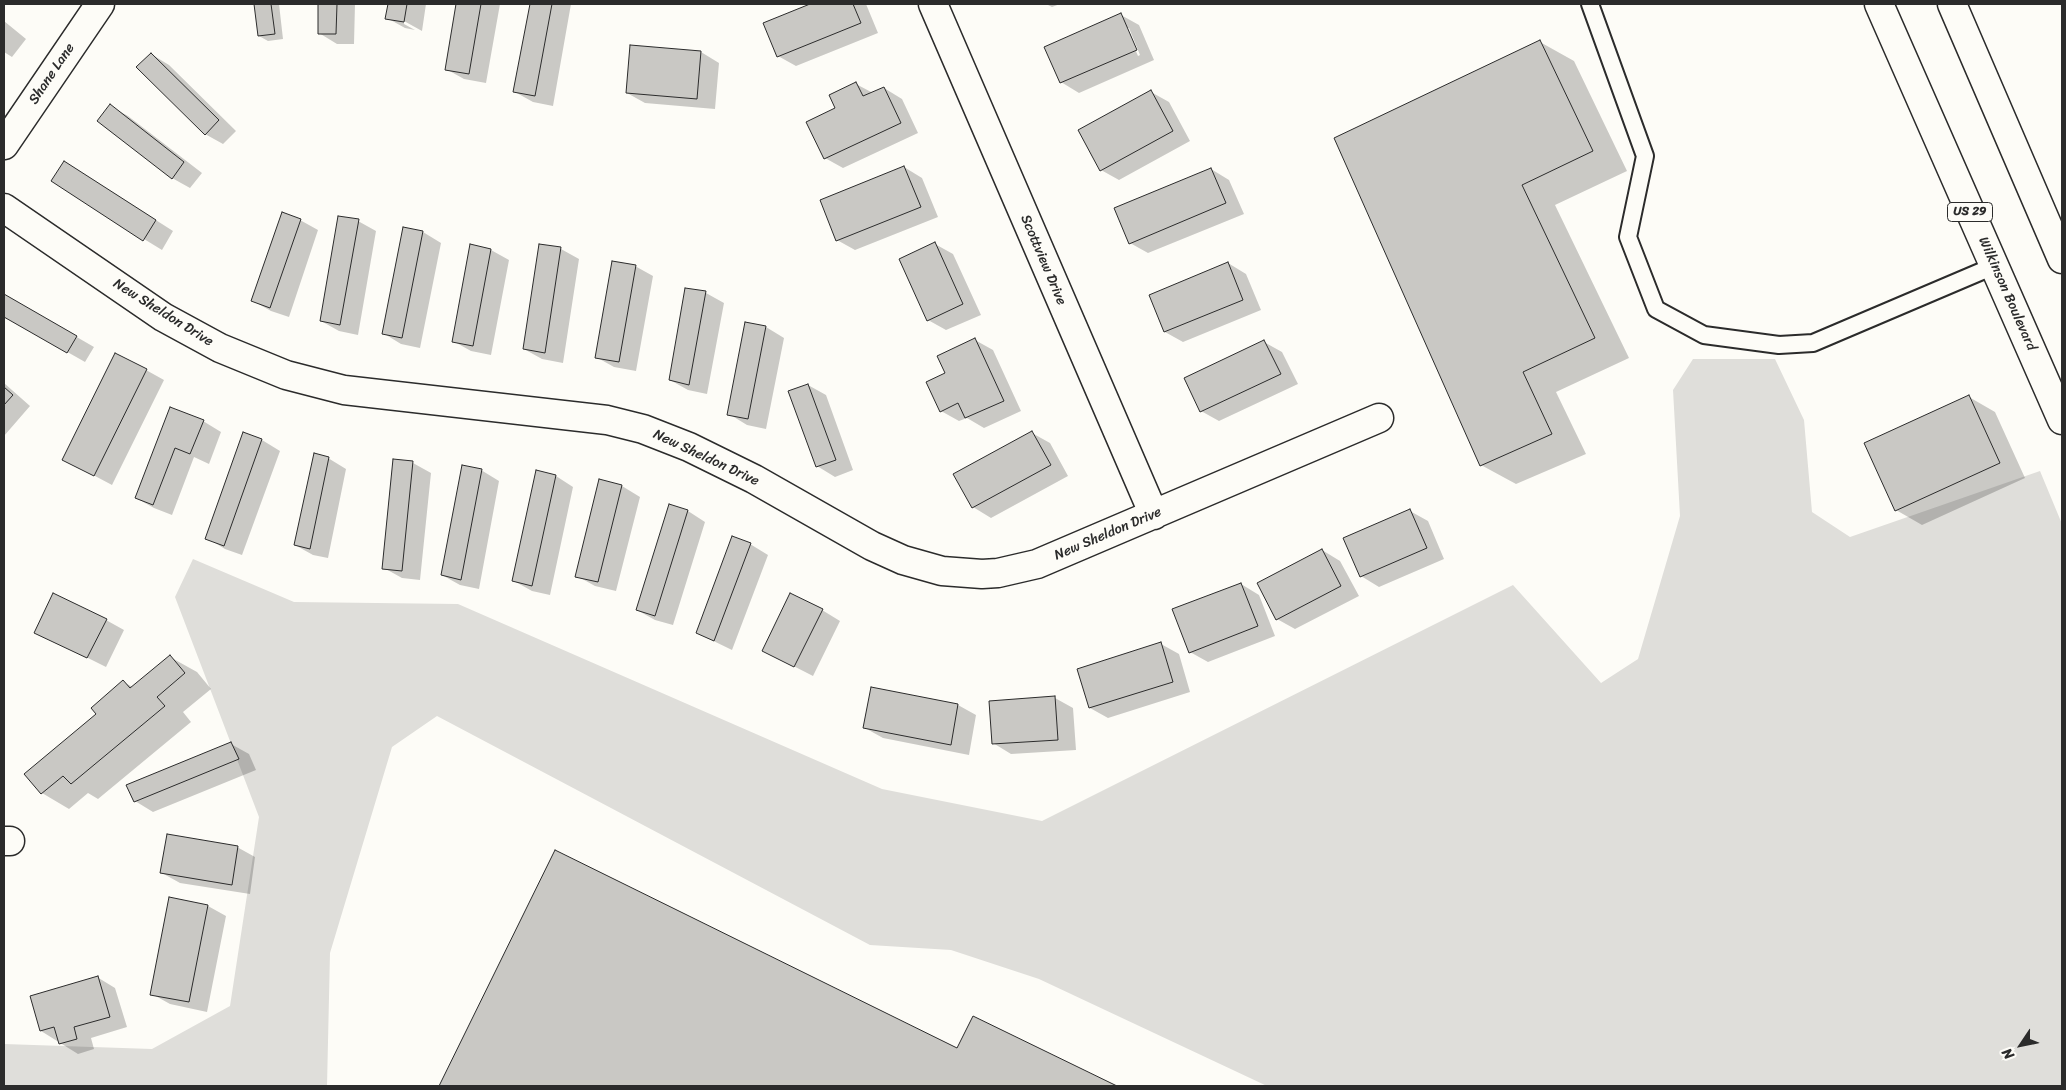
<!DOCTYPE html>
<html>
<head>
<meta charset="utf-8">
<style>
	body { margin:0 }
	#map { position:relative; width:2066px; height:1090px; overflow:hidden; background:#fdfcf7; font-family:Sriracha,sans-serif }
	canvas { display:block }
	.frame { position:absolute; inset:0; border:5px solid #2b2b2b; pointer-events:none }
	.north { position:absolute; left:1996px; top:1020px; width:50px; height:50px; -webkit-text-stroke:4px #fdfcf7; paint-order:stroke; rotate:236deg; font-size:14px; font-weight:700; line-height:20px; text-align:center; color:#2b2b2b }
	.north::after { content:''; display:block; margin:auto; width:18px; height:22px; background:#2b2b2b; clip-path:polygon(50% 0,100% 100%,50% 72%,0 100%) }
</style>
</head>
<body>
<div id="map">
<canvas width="2066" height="1090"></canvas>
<div class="frame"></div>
<div class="north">N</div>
</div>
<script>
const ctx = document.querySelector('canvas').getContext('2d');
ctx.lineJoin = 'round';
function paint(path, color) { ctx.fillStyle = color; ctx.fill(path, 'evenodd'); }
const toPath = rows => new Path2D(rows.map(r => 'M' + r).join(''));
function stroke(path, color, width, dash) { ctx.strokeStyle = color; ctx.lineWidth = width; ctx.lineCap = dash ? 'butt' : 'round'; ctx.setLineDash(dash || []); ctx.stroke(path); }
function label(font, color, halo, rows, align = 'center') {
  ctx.font = font + ' Sriracha,sans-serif'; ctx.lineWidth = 4.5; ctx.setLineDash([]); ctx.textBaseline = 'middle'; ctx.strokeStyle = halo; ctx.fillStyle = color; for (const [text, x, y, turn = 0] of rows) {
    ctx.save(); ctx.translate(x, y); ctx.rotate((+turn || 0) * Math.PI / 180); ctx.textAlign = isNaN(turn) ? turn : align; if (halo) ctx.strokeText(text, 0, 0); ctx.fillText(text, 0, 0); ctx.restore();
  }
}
const green = toPath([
	[1693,359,1775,359,1804,420,1812,512,1850,537,2040,471,2062,524,2062,1086,1267,1086,1039,979,951,950,870,945,437,716,392,747,330,953,327,1086,4,1086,4,1044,152,1049,230,1006,259,817,175,597,193,559,294,602,458,604,882,789,1042,821,1513,585,1601,683,1638,659,1680,516,1673,390]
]);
const shadow = toPath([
	[256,4,279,4,283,39,268,41,259,36],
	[319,4,355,4,354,44,337,44,319,33],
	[389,4,426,4,422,31,404,21,404,24,415,30,405,28,387,18],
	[457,4,500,4,486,83,464,79,446,69],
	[531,4,571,4,553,106,533,102,515,92],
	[813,4,866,4,878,33,796,66,778,56,765,24],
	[1046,4,1060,4,1052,7],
	[1121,15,1139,25,1154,60,1079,93,1061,82],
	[1126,28,1129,28,1140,55,1138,56],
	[4,21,26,39,12,57,4,52],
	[1540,42,1574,61,1627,171,1555,205,1629,358,1556,392,1586,454,1516,484,1481,465],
	[701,52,719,63,715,109,645,103,627,93],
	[151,54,169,65,236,131,223,144,205,134],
	[856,84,873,93,884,88,902,99,918,133,843,168,825,158,837,108],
	[1151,92,1169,102,1190,141,1119,180,1101,170],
	[110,106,128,116,202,173,190,188,172,178],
	[904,167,922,178,938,217,855,250,837,240],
	[1211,169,1229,180,1244,214,1148,253,1130,243],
	[82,173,173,231,162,250,144,239],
	[300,220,318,230,289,317,271,311,253,301],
	[358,221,376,231,358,335,339,331,321,321],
	[404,229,423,232,441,243,420,348,401,344,383,333],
	[935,244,953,254,981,315,946,330,928,320],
	[540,245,561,249,579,259,563,363,542,359,524,349],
	[491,250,509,260,491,355,471,351,453,341],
	[1228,263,1246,274,1261,310,1183,342,1165,332],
	[635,266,653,276,636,371,614,367,596,357],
	[686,289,706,293,724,303,707,394,688,390,670,380],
	[4,295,94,347,85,362,4,316],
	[766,327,784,338,766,429,747,425,729,414],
	[975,340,993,350,1021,411,984,428,967,418,959,421,941,411,946,374],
	[1264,342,1282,352,1298,384,1219,421,1201,411],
	[146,370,164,380,112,485,63,459],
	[4,383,30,406,4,436],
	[808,385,826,395,853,470,835,477,817,466],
	[1969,397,1995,412,2025,478,1922,525,1896,510],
	[171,409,203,421,221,432,209,464,194,457,172,515,154,508,136,498],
	[1032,433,1050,443,1068,476,991,518,973,507],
	[244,434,262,440,280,451,242,555,225,549,207,538],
	[328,458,346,469,328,558,313,555,295,545],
	[394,461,413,463,431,473,420,580,402,578,384,568],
	[481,470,499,481,479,589,460,585,442,575],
	[556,476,573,487,550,595,532,591,514,581],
	[600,481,622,486,640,497,616,591,595,586,577,576],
	[688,511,705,522,673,625,655,620,637,610],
	[1410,511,1428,521,1444,559,1379,587,1361,576],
	[750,544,768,555,732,650,697,633],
	[1322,550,1340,561,1359,596,1295,629,1277,619],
	[1241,584,1259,595,1275,636,1208,662,1190,652],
	[822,610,840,621,813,676,764,651],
	[106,620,124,630,106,667,36,632],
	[1161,644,1179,654,1190,692,1108,718,1090,708],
	[170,657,197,672,211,689,183,712,191,722,98,799,88,793,69,809,42,793,26,774,98,714,123,682,133,687],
	[872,689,958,705,976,715,969,755,883,738,865,728],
	[1055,698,1073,708,1076,750,1011,754,993,743],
	[231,744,249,754,256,770,153,812,135,801],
	[237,847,255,857,250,894,180,883,162,873],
	[555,851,957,1049,973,1017,1114,1086,440,1086],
	[170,898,208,906,226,916,207,1012,170,1004,152,994],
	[97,977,115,988,127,1027,91,1038,94,1049,78,1054,41,1031]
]);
const building = toPath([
	[254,4,271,4,275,34,258,36,254,4],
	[318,4,337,4,336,34,318,34,318,4],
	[388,4,407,4,404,22,385,19,388,4],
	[456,4,481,4,469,74,445,70,456,4],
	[530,4,552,4,535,96,513,92,530,4],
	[810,4,853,4,861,23,777,57,763,23,810,4],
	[1121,13,1137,50,1060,83,1044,47,1121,13],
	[1540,40,1593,151,1522,185,1595,338,1523,372,1552,434,1480,466,1334,138,1540,40],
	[630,45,701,51,697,99,626,93,630,45],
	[151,53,219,120,205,135,136,67,151,53],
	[856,82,863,96,884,87,901,123,824,159,806,122,835,108,829,95,856,82],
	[1151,90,1173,131,1100,171,1078,130,1151,90],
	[110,104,184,162,172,179,97,121,110,104],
	[64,161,156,220,143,241,51,181,64,161],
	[904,166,921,207,836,241,820,200,904,166],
	[1211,168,1226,203,1129,244,1114,208,1211,168],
	[282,212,301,219,270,308,251,301,282,212],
	[338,216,359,219,340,325,320,321,338,216],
	[403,227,423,231,402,338,382,334,403,227],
	[935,242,963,304,927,321,899,259,935,242],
	[470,244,491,249,473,346,452,342,470,244],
	[539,244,561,247,545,353,523,349,539,244],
	[612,261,636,265,619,362,595,358,612,261],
	[1228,262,1243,300,1164,332,1149,295,1228,262],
	[685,288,706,291,689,385,669,380,685,288],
	[4,294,77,336,67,353,4,317,4,294],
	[745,322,766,326,748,419,727,415,745,322],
	[975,338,1004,401,965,418,958,403,940,412,926,382,945,373,937,356,975,338],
	[1264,340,1281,374,1200,412,1184,378,1264,340],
	[115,353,147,369,94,476,62,460,115,353],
	[808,384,836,460,816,467,788,391,808,384],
	[4,387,13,395,4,405,4,387],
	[1969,395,2000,463,1895,511,1864,443,1969,395],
	[170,407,204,420,190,454,175,448,153,505,135,498,170,407],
	[1032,431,1051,465,972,508,953,474,1032,431],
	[243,432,262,439,224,546,205,539,243,432],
	[314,453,329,457,310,549,294,545,314,453],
	[393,459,413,461,402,571,382,569,393,459],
	[462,465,482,469,461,580,441,575,462,465],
	[536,470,556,475,532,586,512,581,536,470],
	[599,479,622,485,598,582,575,577,599,479],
	[669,504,688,510,655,616,636,610,669,504],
	[1410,509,1427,548,1360,577,1343,538,1410,509],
	[732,536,751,543,714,641,696,633,732,536],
	[1322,549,1341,586,1276,620,1257,583,1322,549],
	[1241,583,1258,626,1189,653,1172,609,1241,583],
	[53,593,107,619,87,658,34,633,53,593],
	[790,593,823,609,794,667,762,651,790,593],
	[1161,642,1173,682,1089,708,1077,669,1161,642],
	[170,655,185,673,157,697,165,706,71,784,63,776,41,794,24,774,96,714,91,708,123,680,130,688,170,655],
	[871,687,958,704,951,745,863,728,871,687],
	[1055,696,1058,740,992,744,989,701,1055,696],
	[231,742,239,759,134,802,126,785,231,742],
	[167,834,238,846,232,885,160,873,167,834],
	[555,850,957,1048,973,1016,1117,1086,439,1086,555,850],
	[169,897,208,905,189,1002,150,995,169,897],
	[98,976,110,1017,74,1027,77,1039,59,1044,54,1027,40,1031,30,996,98,976]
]);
const lane = toPath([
	[1590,4,1645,156,1628,237,1656,309,1704,335,1779,345,1813,343,1994,266]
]);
const street = toPath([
	[933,4,1154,515],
	[4,145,100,4],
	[4,208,163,317,220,348,286,375,344,390,607,420,643,429,689,447,754,479,872,546,903,560,942,571,982,574,998,573,1037,564,1379,418],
	[4,841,10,841]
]);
const primary = toPath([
	[1879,4,2062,420],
	[1952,4,2062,259]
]);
const shields = [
	[1970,212,45]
];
const shieldNames = [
	["US 29",1970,212]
];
const streetNames = [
	["Shane Lane",52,74,-56],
	["Scottview Drive",1043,260,67],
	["Wilkinson Boulevard",2007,294,66],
	["New Sheldon Drive",163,313,32],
	["New Sheldon Drive",706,458,25],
	["New Sheldon Drive",1108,534,-23]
];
paint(green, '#dfdeda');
paint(shadow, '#0003');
paint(building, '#c9c8c4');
stroke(building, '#2b2b2b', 1);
stroke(lane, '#2b2b2b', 20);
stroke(street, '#2b2b2b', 31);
stroke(primary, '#2b2b2b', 31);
stroke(lane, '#fdfcf7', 16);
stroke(street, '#fdfcf7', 28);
stroke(primary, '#fdfcf7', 28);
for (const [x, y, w] of shields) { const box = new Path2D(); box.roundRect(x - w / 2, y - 9.5, w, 19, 4); ctx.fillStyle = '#fdfcf7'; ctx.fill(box); stroke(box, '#2b2b2b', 1); }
label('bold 12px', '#2b2b2b', null, shieldNames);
label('14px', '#2b2b2b', '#fdfcf7', streetNames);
</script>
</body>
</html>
